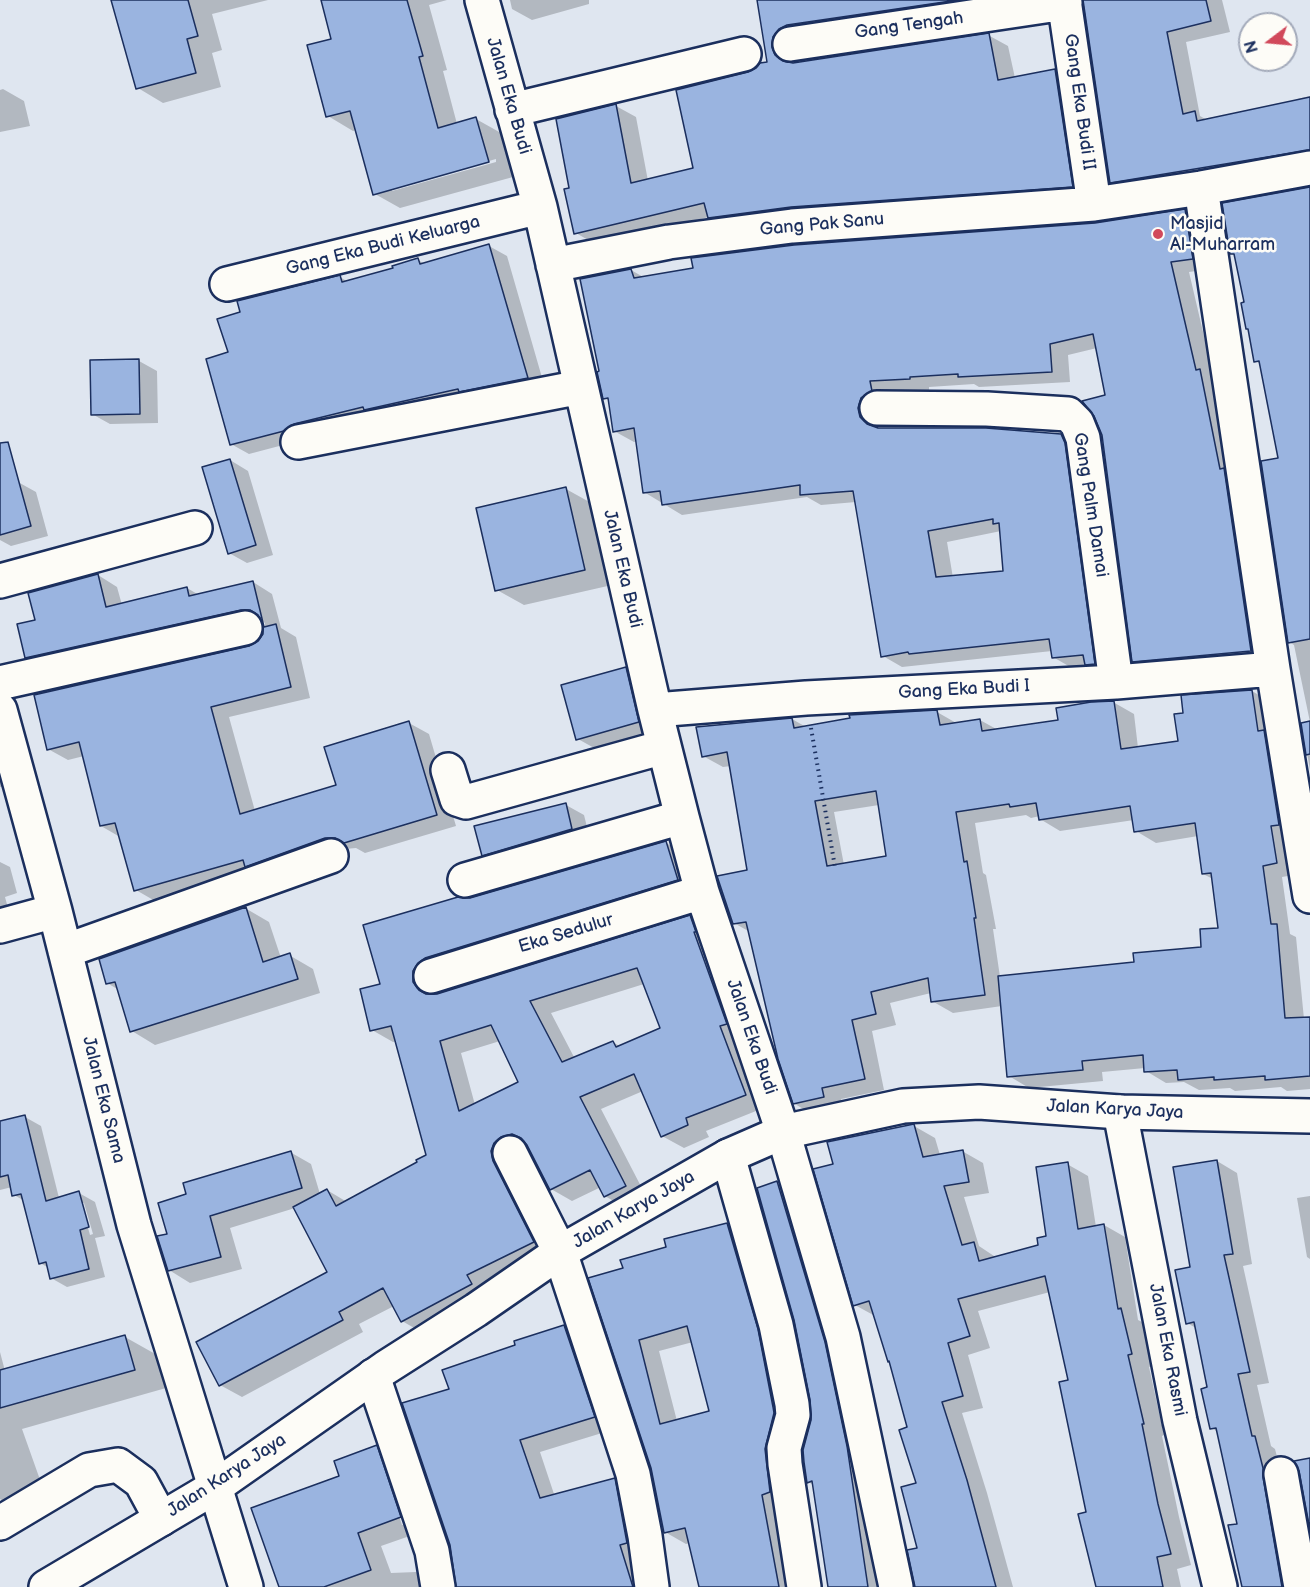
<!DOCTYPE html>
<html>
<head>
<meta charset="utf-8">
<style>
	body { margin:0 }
	#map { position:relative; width:1310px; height:1587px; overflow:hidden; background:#dfe6f0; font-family:"Balsamiq Sans",sans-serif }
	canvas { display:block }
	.north { position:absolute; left:1238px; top:12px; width:60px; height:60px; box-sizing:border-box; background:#fdfcf7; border:2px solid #a3aaba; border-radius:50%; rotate:254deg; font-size:16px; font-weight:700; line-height:24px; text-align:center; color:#1b2f5e }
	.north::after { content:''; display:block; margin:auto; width:21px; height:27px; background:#d1495b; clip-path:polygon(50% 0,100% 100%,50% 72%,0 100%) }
</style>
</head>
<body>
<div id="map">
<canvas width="1310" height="1587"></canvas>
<div class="north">N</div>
</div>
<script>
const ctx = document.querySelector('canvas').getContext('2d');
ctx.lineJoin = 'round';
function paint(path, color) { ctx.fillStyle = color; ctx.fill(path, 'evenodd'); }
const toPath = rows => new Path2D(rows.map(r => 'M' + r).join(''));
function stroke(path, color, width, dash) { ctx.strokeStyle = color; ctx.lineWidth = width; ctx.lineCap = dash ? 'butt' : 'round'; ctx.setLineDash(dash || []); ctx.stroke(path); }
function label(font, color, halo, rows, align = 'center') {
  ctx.font = font + ' "Balsamiq Sans",sans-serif'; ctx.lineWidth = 5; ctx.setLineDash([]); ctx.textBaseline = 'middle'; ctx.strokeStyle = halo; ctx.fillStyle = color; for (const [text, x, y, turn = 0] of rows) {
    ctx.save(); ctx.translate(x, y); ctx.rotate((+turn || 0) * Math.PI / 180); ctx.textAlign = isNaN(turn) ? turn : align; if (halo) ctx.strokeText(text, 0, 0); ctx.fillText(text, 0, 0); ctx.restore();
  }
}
const shadow = toPath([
	[113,0,268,0,212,14,222,50,212,53,221,87,163,103,138,88],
	[322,0,447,0,429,5,447,70,443,71,457,124,476,119,501,133,513,177,400,208,375,194,357,130,353,131,328,116,332,40],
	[496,159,496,162,392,191,392,188],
	[510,0,589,0,589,4,532,20,512,9],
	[758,0,1048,0,790,58,793,64,988,35,1008,46,1015,78,1055,70,1074,81,1091,197,729,228,709,217,595,244,576,233,570,189,616,106,636,117,648,181,695,169,769,63],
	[1085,0,1222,0,1230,32,1186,42,1200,116,1207,120,1298,101,1297,99,1310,96,1310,163,1131,193,1111,182],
	[3,89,24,101,30,126,0,132,0,90],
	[1310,189,1310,722,1294,645,1289,642,1279,459,1260,364,1256,361,1235,255,1231,253],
	[1185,211,1204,222,1211,269,1189,272,1214,379,1270,661,1153,672,1134,661,1107,396,1097,348,1068,355,1070,382,979,387,974,384,929,387,929,390,889,392,877,420,879,430,1061,435,1080,446,1106,675,1091,666,1072,668,1053,657,1052,651,902,667,883,656,856,502,821,505,807,497,682,515,644,492,638,441,634,442,614,431,610,401,604,398,631,270,645,278,1096,224],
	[1001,531,1004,572,953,578,947,542],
	[489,246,507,256,545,388,302,440,249,454,231,444,230,353,340,277,348,282,395,269,418,260,425,264],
	[91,361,139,361,157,371,158,423,110,424,92,414],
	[230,460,248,471,273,555,247,563,229,553],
	[18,482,36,492,48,536,11,546,0,540,0,487],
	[566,489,593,504,612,585,524,605,497,590],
	[98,575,117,587,122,605,187,588,199,595,253,582,272,594,281,628,296,637,310,698,229,717,255,811,338,786,409,723,429,734,456,826,365,853,356,848,345,849,155,901,136,890,120,837,101,826,84,756,68,760,48,749,258,643,264,635,265,623,261,620,46,668,26,657,37,621],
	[626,668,644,679,656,732,596,749,578,739],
	[1252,691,1272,703,1305,873,1282,877,1290,934,1296,937,1304,1019,1310,1018,1310,1089,1287,1091,1281,1087,1235,1091,1230,1088,1199,1090,1184,1082,1166,1083,1146,1071,1145,1068,1102,1072,1103,1081,1029,1088,1009,1076,1002,1006,953,1013,932,1001,931,993,890,1003,896,1025,872,1031,884,1090,841,1099,844,1108,815,1116,795,1104,780,1059,750,932,734,923,748,871,731,766,723,767,703,756,792,719,806,727,937,712,958,724,980,720,998,730,1060,721,1113,702,1134,714,1138,748,1180,742],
	[879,805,887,858,844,865,834,812],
	[1026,815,1031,818,1040,816,1040,819,1060,831,1134,820,1136,831,1156,843,1198,836,1203,874,1213,879,1219,929,1203,948,1136,964,1000,977,993,929,996,929,986,875,983,873,975,823],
	[1310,722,1310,770,1302,724],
	[0,735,13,784,0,787],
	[566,805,584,815,590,839,501,865,483,855],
	[666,843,688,855,699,892,434,984,434,995,690,917,711,929,766,1107,706,1131,709,1137,684,1148,662,1136,643,1091,601,1109,647,1198,627,1209,605,1196,601,1187,572,1201,551,1189,529,1147,524,1148,554,1254,423,1333,402,1321,394,1306,359,1324,363,1332,242,1397,220,1385,329,1273,295,1208,230,1228,242,1269,190,1283,169,1270,169,1235,188,1195,290,1152,311,1164,320,1194,327,1190,347,1202,428,1156,397,1041,393,1042,372,1030,382,985,470,900],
	[644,984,662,1029,621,1047,613,1042,575,1059,551,1013],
	[500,1041,520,1082,475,1105,461,1053],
	[0,862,10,867,17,893,5,897,8,908,0,910],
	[245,908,269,922,281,958,289,955,313,969,320,993,155,1045,132,1031,119,990,107,983],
	[25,1117,41,1126,59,1198,79,1193,95,1202,105,1236,95,1238,105,1277,67,1287,51,1278,49,1268,40,1263,23,1200,14,1195,12,1187,0,1190,0,1123],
	[81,1203,84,1203,93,1234,90,1235],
	[914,1126,935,1138,940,1155,962,1151,983,1163,989,1193,964,1197,979,1246,994,1256,995,1258,1040,1247,1048,1237,1067,1164,1088,1176,1096,1227,1104,1225,1125,1237,1138,1320,1142,1322,1152,1366,1149,1367,1164,1435,1162,1436,1179,1517,1191,1565,1177,1569,1181,1587,1098,1587,1070,1381,1050,1292,978,1311,990,1348,968,1355,983,1408,962,1413,987,1493,1013,1587,918,1587,919,1549,918,1484,909,1428,891,1362,875,1316,855,1305,835,1165],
	[1217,1161,1237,1173,1252,1264,1243,1266,1269,1383,1257,1385,1271,1446,1275,1449,1283,1480,1299,1587,1243,1587,1239,1525,1219,1433,1212,1428,1209,1389,1196,1328,1187,1323,1192,1268],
	[777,1183,798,1195,887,1587,829,1587,814,1485,808,1482,813,1420,812,1400],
	[1310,1196,1310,1259,1307,1257,1297,1198],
	[727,1224,748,1236,778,1342,797,1587,700,1587,690,1543,686,1544,665,1532,625,1269,668,1248],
	[693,1342,711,1412,677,1421,659,1351],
	[564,1327,585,1339,615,1429,540,1452,555,1497,614,1480,635,1492,650,1587,458,1587,451,1390],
	[125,1337,157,1355,166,1388,22,1429,44,1491,7,1503,0,1499,0,1352,5,1371],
	[376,1447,401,1461,424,1531,381,1546,391,1573,416,1572,437,1585,437,1587,281,1587,341,1477],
	[382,1465,385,1465,405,1524,402,1525]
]);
const building = toPath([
	[111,0,188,0,198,36,187,39,196,73,136,89,111,0],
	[321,0,407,0,423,56,419,57,438,128,476,117,489,162,373,195,350,111,326,117,307,45,331,39,321,0],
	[757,0,958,0,787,25,779,29,773,37,772,47,775,55,783,61,793,63,989,33,998,80,1055,69,1073,187,791,207,708,218,704,203,574,234,564,189,569,188,556,119,616,104,631,183,693,168,676,90,748,72,756,68,760,63,767,62,757,0],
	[1083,0,1206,0,1211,21,1167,32,1183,114,1195,111,1197,121,1310,97,1310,150,1110,183,1083,0],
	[1310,187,1310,639,1288,643,1261,461,1278,458,1259,361,1254,362,1248,329,1246,329,1241,303,1244,302,1234,254,1230,254,1222,203,1310,187],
	[1185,209,1193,259,1171,262,1196,370,1200,369,1220,469,1224,468,1251,651,1132,662,1102,435,1094,416,1082,401,1105,395,1093,334,1050,344,1052,372,958,377,958,374,910,377,910,379,870,381,872,391,861,398,858,408,860,417,867,424,878,428,986,428,1061,434,1065,443,1095,664,1085,665,1083,655,1052,658,1049,639,909,654,908,652,881,657,853,491,800,495,800,485,662,505,660,491,643,493,634,428,613,432,608,398,603,399,597,372,599,371,580,279,631,269,634,278,693,268,691,258,794,245,1095,223,1185,209],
	[993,519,993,524,999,523,1003,571,936,577,928,531,993,519],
	[489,244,528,378,459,392,458,389,364,410,363,407,294,424,284,431,230,445,206,359,228,352,217,319,240,312,237,301,340,275,342,282,393,268,392,266,418,258,420,264,489,244],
	[139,359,140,414,91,415,90,360,139,359],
	[8,442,31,526,0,535,0,443,8,442],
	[230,459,256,545,228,554,202,467,230,459],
	[566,487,585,570,495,591,476,508,566,487],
	[98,574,106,607,187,587,189,596,253,581,264,627,276,624,291,687,211,707,240,814,336,785,324,747,409,721,437,815,344,843,335,838,325,838,245,867,243,860,134,891,115,823,100,826,79,742,47,750,34,695,249,646,258,641,263,634,263,624,258,615,250,610,241,610,25,658,17,624,35,620,28,593,98,574],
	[626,667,639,722,576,740,561,685,626,667],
	[1252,690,1258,731,1264,730,1279,825,1271,826,1277,863,1263,866,1271,924,1277,924,1285,1018,1310,1017,1310,1076,1265,1080,1265,1076,1214,1080,1214,1077,1178,1080,1177,1070,1144,1072,1143,1055,1082,1061,1083,1070,1007,1077,998,976,1134,962,1133,953,1201,947,1200,929,1218,928,1211,873,1202,874,1195,823,1134,832,1130,806,1039,820,1036,803,1010,807,1009,804,956,812,964,862,967,861,976,918,974,918,985,995,931,1002,928,978,871,992,876,1014,852,1020,865,1079,822,1088,824,1097,793,1104,778,1059,746,922,733,924,717,876,747,870,727,752,702,757,696,727,792,718,794,728,850,718,849,715,937,710,940,725,980,719,982,731,1058,720,1056,708,1091,702,1114,701,1121,749,1178,741,1174,714,1183,713,1181,695,1252,690],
	[876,791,886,856,827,866,815,801,876,791],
	[1310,721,1310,754,1306,755,1301,723,1310,721],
	[566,803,572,829,482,856,474,826,566,803],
	[666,841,678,880,425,958,418,963,413,971,413,982,419,990,426,994,437,994,690,915,696,932,694,932,727,1024,720,1026,746,1095,686,1118,688,1125,661,1137,634,1074,580,1097,626,1186,604,1197,590,1170,550,1190,527,1145,521,1138,512,1134,501,1137,494,1143,491,1151,493,1161,534,1242,467,1275,472,1284,401,1322,383,1288,339,1312,343,1320,219,1386,196,1342,327,1272,293,1207,327,1189,336,1206,417,1162,416,1160,426,1155,391,1026,370,1031,360,989,380,984,363,925,458,897,470,898,666,841],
	[637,968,660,1028,616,1047,613,1041,562,1062,530,1001,637,968],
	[491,1025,518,1082,459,1111,440,1041,491,1025],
	[246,907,263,962,290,953,298,979,130,1032,115,982,106,984,99,959,246,907],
	[25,1115,46,1201,79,1191,89,1227,80,1230,89,1269,50,1279,46,1262,39,1264,21,1194,12,1196,8,1175,0,1177,0,1121,25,1115],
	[914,1124,923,1157,963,1150,969,1182,944,1186,962,1245,974,1242,979,1261,1038,1245,1037,1238,1046,1236,1036,1167,1068,1162,1078,1229,1104,1224,1118,1309,1121,1308,1132,1354,1128,1355,1144,1424,1142,1424,1158,1504,1171,1554,1157,1557,1163,1587,1096,1587,1078,1514,1086,1512,1059,1382,1068,1380,1045,1276,958,1299,970,1336,948,1343,963,1396,942,1402,967,1480,996,1587,915,1587,907,1550,917,1548,901,1487,916,1483,899,1430,907,1427,889,1361,888,1362,869,1301,853,1306,813,1169,833,1164,827,1142,914,1124],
	[291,1151,302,1188,210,1216,221,1257,168,1271,157,1236,167,1234,158,1203,186,1194,183,1183,291,1151],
	[1217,1160,1233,1254,1224,1255,1250,1372,1238,1374,1252,1436,1255,1436,1263,1468,1263,1477,1282,1587,1242,1587,1228,1525,1237,1524,1216,1428,1210,1429,1201,1389,1207,1387,1194,1322,1186,1324,1175,1270,1190,1267,1173,1167,1217,1160],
	[777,1181,825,1342,847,1446,868,1587,828,1587,812,1481,807,1483,804,1462,803,1450,811,1420,810,1400,794,1320,757,1188,777,1181],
	[727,1223,758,1329,773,1407,774,1413,765,1449,770,1492,762,1495,779,1587,699,1587,685,1528,664,1533,651,1468,588,1278,623,1268,620,1260,666,1247,664,1239,727,1223],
	[687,1326,709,1411,660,1424,639,1340,687,1326],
	[564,1325,595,1417,520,1440,540,1498,615,1478,627,1543,620,1545,633,1587,456,1587,450,1545,402,1403,449,1389,442,1370,515,1345,514,1341,564,1325],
	[125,1335,135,1370,0,1408,0,1370,125,1335],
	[377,1445,401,1517,358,1533,371,1570,324,1587,279,1587,251,1508,339,1476,334,1461,377,1445],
	[1310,1458,1310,1530,1299,1471,1294,1461,1310,1458]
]);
const path = toPath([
	[811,728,835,867]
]);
const minor = toPath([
	[482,0,540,207,655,710,682,817,702,892,783,1132,843,1337,896,1587],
	[1064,0,1094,204],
	[790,44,1065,3],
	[512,110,744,54],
	[1201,188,1273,669,1310,896],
	[553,265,669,242,792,226,1094,204,1201,188,1310,168],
	[227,284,540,207],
	[877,408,987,409,1068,414,1077,423,1083,438,1116,682],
	[298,442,581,387],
	[0,581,195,528],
	[0,683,245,628],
	[0,710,55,911,134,1225,246,1587],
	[655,710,806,698,1116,682,1273,669],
	[448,770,457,799,466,802,664,747],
	[465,880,682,817],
	[0,926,55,911],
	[65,951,331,856],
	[431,976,702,892],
	[1120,1112,1180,1421,1220,1587],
	[510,1153,560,1252,618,1428,633,1474,645,1536,652,1587],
	[728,1156,776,1325,792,1404,793,1415,784,1448,785,1464,804,1587],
	[373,1376,432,1551,438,1587],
	[1281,1474,1301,1587],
	[0,1523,89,1470,118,1465,141,1482,161,1519]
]);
const major = toPath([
	[46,1587,215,1487,385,1368,476,1310,560,1252,728,1156,783,1132,903,1106,979,1102,1120,1112,1310,1116]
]);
const markers = [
	[1158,234,6,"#d1495b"]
];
const streetNames = [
	["Gang Tengah",909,26,-8],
	["Jalan Eka Budi",508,96,74],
	["Gang Eka Budi II",1079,102,82],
	["Gang Pak Sanu",822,225,-5],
	["Gang Eka Budi Keluarga",383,246,-14],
	["Gang Palm Damai",1090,505,81],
	["Jalan Eka Budi",622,569,77],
	["Gang Eka Budi I",964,690,-3],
	["Eka Sedulur",566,934,-17],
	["Jalan Eka Budi",751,1037,71],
	["Jalan Eka Sama",103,1100,76],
	["Jalan Karya Jaya",1115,1110,3],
	["Jalan Karya Jaya",634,1210,-30],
	["Jalan Eka Rasmi",1167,1350,79],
	["Jalan Karya Jaya",227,1476,-33]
];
const poiNames = [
	["Masjid",1170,224],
	["Al-Muharram",1170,245]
];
paint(shadow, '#0003');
paint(building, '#9ab4e0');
stroke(building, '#1b2f5e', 1.5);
stroke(minor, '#1b2f5e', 38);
stroke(major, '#1b2f5e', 38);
stroke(path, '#1b2f5e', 4, [1.5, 4.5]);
stroke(minor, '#fdfcf7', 33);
stroke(major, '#fdfcf7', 33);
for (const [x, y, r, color] of markers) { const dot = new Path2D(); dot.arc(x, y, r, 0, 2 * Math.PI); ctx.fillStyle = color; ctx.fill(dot); stroke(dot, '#fdfcf7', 2); }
label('18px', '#1b2f5e', '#fdfcf7', streetNames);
label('18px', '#1b2f5e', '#fdfcf7', poiNames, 'left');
</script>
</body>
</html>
